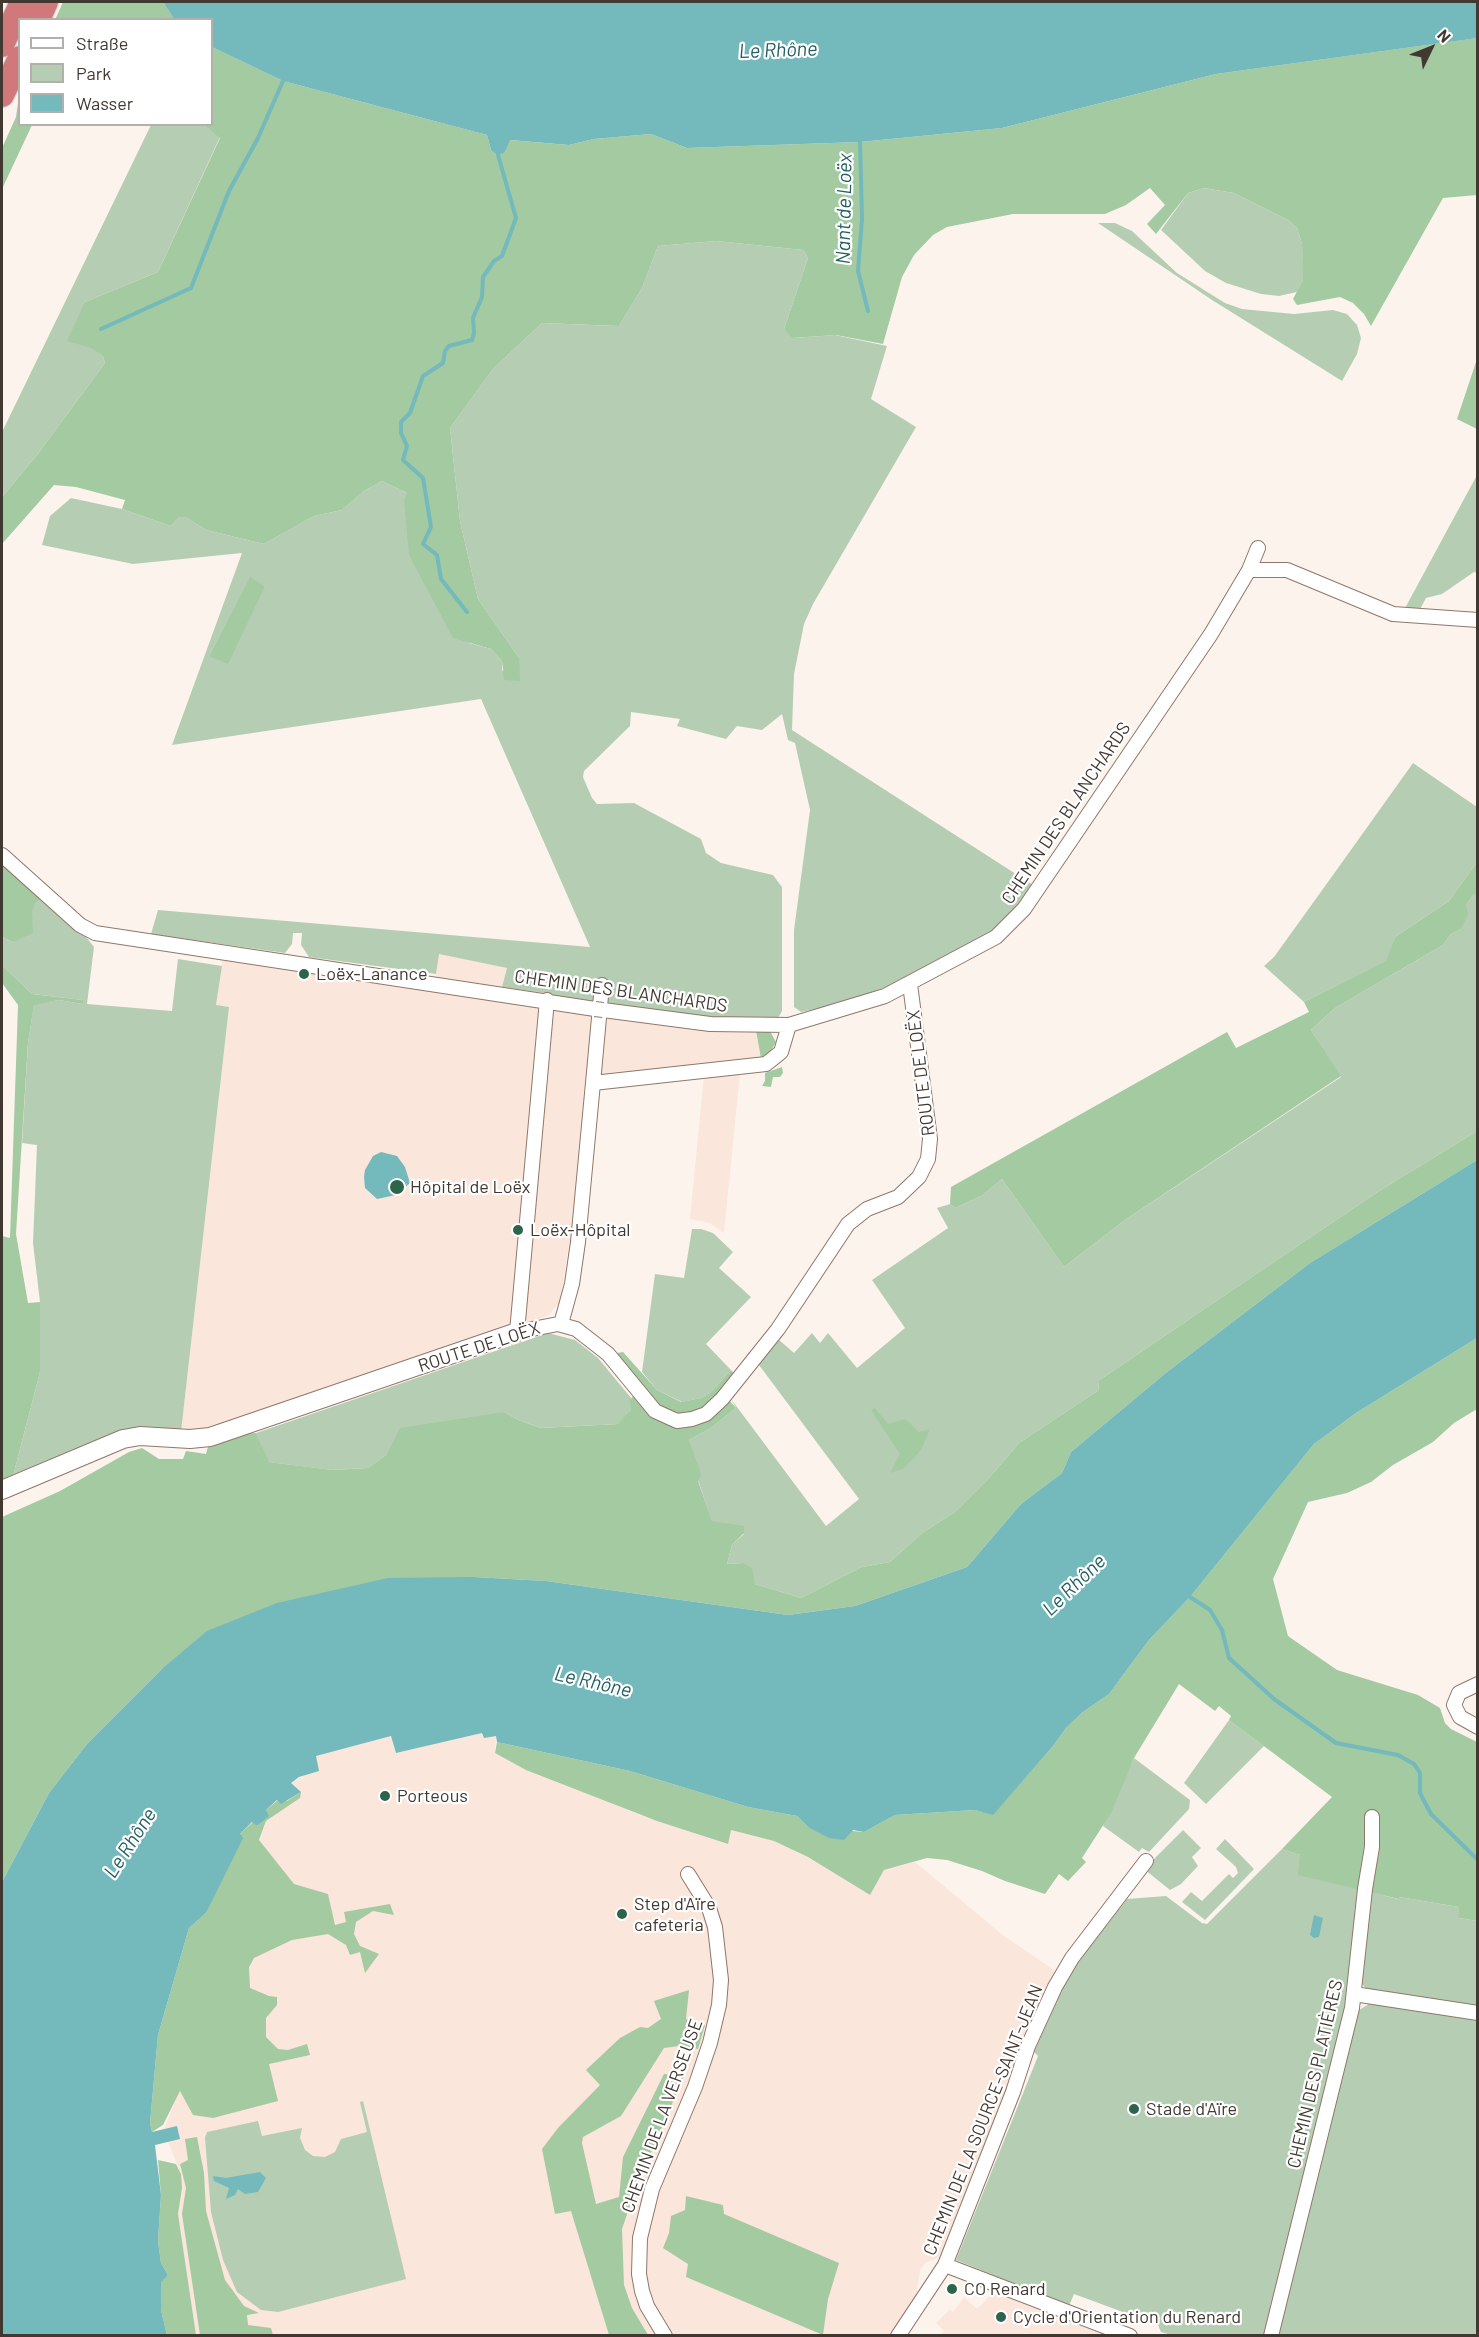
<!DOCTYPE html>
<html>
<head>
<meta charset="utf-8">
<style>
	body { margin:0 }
	#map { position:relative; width:1479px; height:2337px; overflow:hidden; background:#fdf3ed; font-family:Barlow,sans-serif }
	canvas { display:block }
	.frame { position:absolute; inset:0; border:3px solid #423832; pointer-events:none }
	.legend { position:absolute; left:18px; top:18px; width:195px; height:108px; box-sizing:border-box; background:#fff; border:2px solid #b3afad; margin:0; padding:8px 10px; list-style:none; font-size:18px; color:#423832 }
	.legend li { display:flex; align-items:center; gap:12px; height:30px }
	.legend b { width:30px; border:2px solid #b3afad }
	.north { position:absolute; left:1401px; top:18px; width:60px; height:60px; -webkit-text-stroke:4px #fff; paint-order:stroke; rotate:47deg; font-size:16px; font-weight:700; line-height:24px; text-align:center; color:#423832 }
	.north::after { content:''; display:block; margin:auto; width:21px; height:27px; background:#423832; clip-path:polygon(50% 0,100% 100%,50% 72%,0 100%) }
</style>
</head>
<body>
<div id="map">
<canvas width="1479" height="2337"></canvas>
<div class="frame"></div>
<ul class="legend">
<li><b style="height:8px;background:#fff"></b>Straße</li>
<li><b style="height:16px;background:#b5ceb3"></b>Park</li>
<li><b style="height:16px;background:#74b9bb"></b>Wasser</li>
</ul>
<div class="north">N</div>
</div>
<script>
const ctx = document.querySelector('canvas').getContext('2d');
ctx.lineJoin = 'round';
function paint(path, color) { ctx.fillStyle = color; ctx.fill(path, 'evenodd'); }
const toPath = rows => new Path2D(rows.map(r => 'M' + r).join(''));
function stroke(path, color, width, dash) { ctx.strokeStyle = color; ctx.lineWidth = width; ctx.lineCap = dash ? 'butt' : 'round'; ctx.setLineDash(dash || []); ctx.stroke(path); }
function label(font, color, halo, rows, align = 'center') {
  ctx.font = font + ' Barlow,sans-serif'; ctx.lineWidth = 4.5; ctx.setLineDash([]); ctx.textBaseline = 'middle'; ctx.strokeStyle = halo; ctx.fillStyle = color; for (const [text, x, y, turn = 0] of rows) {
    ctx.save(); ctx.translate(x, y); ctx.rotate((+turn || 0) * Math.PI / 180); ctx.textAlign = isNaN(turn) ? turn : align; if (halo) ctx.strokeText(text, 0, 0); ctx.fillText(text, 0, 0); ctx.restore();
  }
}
const built = toPath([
	[438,953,507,968,502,987,545,993,564,999,753,1020,764,1071,740,1074,724,1233,710,1223,690,1219,704,1075,593,1091,578,1242,569,1241,561,1300,548,1316,205,1434,181,1432,229,1007,216,1006,223,954,435,984],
	[482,1733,496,1736,495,1753,637,1814,727,1844,731,1830,774,1841,808,1857,870,1895,884,1870,915,1862,1004,1936,1057,1972,1023,2043,986,2145,945,2248,938,2258,925,2263,920,2270,916,2296,892,2335,196,2335,178,2214,181,2174,168,2142,155,2145,152,2132,164,2129,180,2090,266,1821,300,1798,291,1783,305,1775,315,1756,391,1736,396,1753],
	[995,2291,1071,2322,1112,2335,940,2335,944,2331,936,2323,950,2309,953,2312,964,2297,977,2309]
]);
const green = toPath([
	[151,125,204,125,220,137,158,272,85,302,91,347,103,356,105,363,37,455,2,497,2,432],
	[1204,188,1234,193,1288,220,1297,228,1302,244,1303,264,1303,280,1297,292,1279,296,1261,294,1226,283,1205,271,1161,230,1188,193],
	[1098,223,1115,223,1132,231,1177,273,1225,303,1242,309,1294,314,1333,310,1347,314,1357,325,1361,338,1357,354,1342,381,1212,300],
	[716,241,803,250,808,258,784,329,793,338,835,335,887,346,871,399,916,427,813,604,804,624,794,674,792,730,1033,885,1011,916,991,933,894,984,842,1003,801,1012,794,1007,794,930,810,810,795,743,788,740,782,714,762,730,737,726,726,739,677,726,680,719,631,712,630,726,584,771,583,777,592,798,597,804,634,803,701,839,706,853,721,863,773,875,782,887,782,1011,778,1018,708,1018,564,999,545,993,502,987,507,968,439,954,436,974,309,957,301,945,302,933,293,933,292,944,285,953,151,934,158,910,590,947,481,699,172,745,242,553,133,564,42,545,50,516,71,498,122,509,171,526,179,517,185,517,206,530,264,544,314,516,342,510,364,491,382,481,407,493,469,643,491,649,502,661,502,671,519,658,478,599,460,521,450,428,493,369,542,323,619,326,642,288,658,246],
	[250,578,265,586,209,656],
	[1477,475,1477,573,1474,572,1442,594,1426,598,1418,613,1404,610],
	[1413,763,1477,807,1477,862,1449,901,1395,937,1387,961,1304,1002,1264,966,1274,957,1333,875],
	[1474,894,1477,894,1477,1131,1376,1193,1098,1381,1099,1390,1019,1443,989,1478,955,1512,922,1533,890,1562,862,1567,801,1598,755,1584,743,1563,727,1564,732,1545,744,1534,712,1522,698,1480,689,1440,711,1428,736,1408,731,1399,826,1526,859,1499,759,1365,778,1339,794,1353,812,1333,820,1343,828,1333,857,1368,905,1328,872,1280,948,1228,937,1208,950,1204,955,1208,983,1195,1002,1179,1064,1267,1125,1220,1341,1077,1311,1030,1335,1008,1443,945,1451,934,1461,929,1466,905],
	[43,898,83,933,94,947,87,1004,172,1011,178,959,222,966,216,1005,229,1007,181,1432,13,1476,40,1372,40,1302,33,1243,37,1145,22,1143,28,1043,34,1004,59,1000,83,1004,83,1000,32,994,2,965,2,937,13,942,35,904],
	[692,1229,701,1229,713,1233,733,1252,719,1268,751,1297,706,1344,731,1370,710,1393,701,1398,682,1402,657,1390,642,1372,655,1274,684,1278],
	[548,1333,575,1340,598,1358,632,1399,631,1410,626,1418,618,1424,541,1428,518,1420,504,1412,387,1454,368,1468,332,1470,268,1462,256,1433],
	[1229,1720,1264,1746,1206,1804,1184,1783],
	[1134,1758,1190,1800,1189,1809,1149,1852,1142,1848,1139,1852,1103,1826],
	[1183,1830,1201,1848,1192,1857,1198,1866,1181,1884,1170,1890,1144,1869],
	[1225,1839,1254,1869,1205,1920,1182,1902,1191,1892,1202,1901,1229,1874,1233,1878,1238,1873,1236,1867,1216,1849],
	[1282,1849,1300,1855,1360,1890,1349,1994,1266,2335,1171,2335,1161,2332,1158,2325,1074,2294,1069,2306,956,2260,1038,2056,1033,2051,1062,1987,1075,1965,1127,1899,1166,1896,1202,1923,1207,1924],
	[1367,1891,1398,1899,1399,1897,1459,1907,1459,1918,1477,1921,1477,2008,1367,1990,1358,1979],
	[1372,2002,1477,2019,1477,2335,1277,2336,1356,2012],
	[363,2101,406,2279,278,2312,261,2310,237,2292,223,2260,211,2212,205,2138,207,2132,258,2121,262,2136,302,2128,300,2138,305,2150,313,2156,325,2157,335,2152,341,2139,367,2132,360,2102]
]);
const forest = toPath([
	[63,2,163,2,174,19,55,20],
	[1477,38,1477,195,1443,198,1371,326,1364,314,1353,303,1340,297,1297,305,1293,299,1303,280,1302,244,1297,228,1288,220,1234,193,1204,188,1188,193,1156,234,1147,224,1165,205,1150,188,1126,205,1105,214,1013,214,947,227,933,235,914,255,902,277,883,344,836,335,792,338,784,329,808,258,803,250,716,241,658,246,642,288,619,326,542,323,493,369,450,428,460,521,478,599,519,658,520,681,504,680,502,661,491,649,453,638,409,555,404,500,407,493,382,481,364,491,342,510,314,516,264,544,206,530,185,517,179,517,171,526,122,509,125,500,76,487,54,485,2,544,2,497,37,455,105,363,103,356,91,348,67,341,85,302,158,272,220,138,204,125,212,124,212,47,283,81,487,135,491,150,505,152,509,140,569,145,594,139,651,134,687,148,860,142,1002,128,1216,74],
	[19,96,20,124,32,125,2,189,2,148,16,117],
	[1477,359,1477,429,1457,419],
	[250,577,265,586,228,664,209,656],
	[2,862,43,898,35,904,32,912,33,933,13,942,2,937],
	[1477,862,1477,894,1474,894,1466,905,1468,914,1461,929,1451,934,1443,945,1335,1008,1311,1030,1341,1076,1125,1220,1064,1267,1002,1179,983,1195,955,1208,950,1204,951,1187,1227,1032,1236,1048,1309,1012,1304,1002,1386,961,1395,937,1449,901],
	[2,965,32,994,83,1000,83,1004,59,1000,34,1005,28,1043,16,1234,28,1303,40,1302,40,1372,13,1476,2,1483,2,1236,10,1238,18,1005,2,983],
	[756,1031,770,1031,776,1042,769,1054,761,1058],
	[782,1067,783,1073,780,1077,773,1077,771,1087,762,1086,765,1081,765,1073],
	[1477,1131,1477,1160,1310,1263,1167,1372,1071,1452,1062,1473,1021,1504,967,1567,855,1606,788,1615,546,1581,474,1577,162,1669,87,1744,49,1793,2,1882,2,1517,60,1491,129,1452,142,1448,159,1459,183,1459,186,1451,206,1454,209,1443,240,1434,256,1433,269,1462,333,1470,368,1468,387,1454,400,1428,504,1412,518,1420,541,1428,618,1424,631,1410,630,1400,641,1387,617,1353,623,1352,657,1390,681,1402,701,1398,710,1393,731,1370,737,1377,722,1392,736,1408,711,1428,689,1440,701,1474,698,1481,712,1521,744,1526,744,1533,732,1545,727,1564,743,1563,752,1568,755,1584,801,1598,862,1567,890,1562,922,1533,955,1512,989,1478,1019,1443,1099,1390,1098,1381,1376,1193],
	[1477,1338,1477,1409,1454,1423,1433,1442,1393,1465,1371,1482,1347,1493,1308,1502,1273,1579,1288,1636,1337,1670,1418,1695,1440,1708,1445,1723,1451,1729,1477,1742,1477,1921,1459,1918,1459,1907,1399,1897,1399,1899,1298,1875,1300,1855,1282,1849,1332,1797,1229,1720,1231,1716,1219,1706,1215,1711,1179,1684,1134,1758,1111,1813,1082,1858,1086,1862,1068,1881,1059,1874,1045,1894,1005,1881,982,1871,947,1860,927,1858,884,1870,870,1895,808,1857,774,1841,731,1830,728,1844,657,1821,526,1770,495,1753,497,1742,630,1771,748,1807,797,1816,808,1827,864,1832,895,1815,975,1810,993,1814,1053,1746,1066,1728,1083,1712,1109,1694,1149,1640,1190,1597,1314,1444,1356,1413],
	[875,1408,888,1424,905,1419,919,1432,930,1429,921,1450,903,1469,890,1473,900,1454,871,1410],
	[301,1792,300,1798,266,1821,259,1840,294,1884,328,1894,335,1925,346,1922,344,1912,390,1904,394,1915,373,1911,356,1922,354,1934,360,1946,379,1954,365,1973,360,1952,350,1955,346,1945,328,1934,292,1940,254,1958,249,1967,250,1988,269,1996,277,1997,277,2005,266,2018,266,2037,278,2049,288,2050,307,2044,310,2055,269,2064,278,2101,213,2118,193,2115,180,2091,163,2125,152,2132,150,2123,158,2035,189,1928,206,1913,240,1834,253,1822,257,1826,268,1816,266,1810,278,1800,287,1801],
	[689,1990,686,2019,705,2025,698,2049,679,2046,664,2048,621,2116,583,2137,582,2143,596,2204,619,2197,623,2157,664,2074,684,2076,637,2185,622,2229,624,2285,632,2308,648,2335,609,2335,571,2211,555,2214,542,2149,558,2128,600,2085,586,2070,620,2038,640,2027,648,2028,661,2019,654,2001],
	[197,2137,204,2173,206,2211,225,2280,244,2306,259,2313,247,2315,248,2325,271,2328,273,2335,200,2335,182,2214,186,2188,180,2164,188,2160,185,2139],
	[158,2160,176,2164,181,2174,182,2188,178,2214,196,2335,167,2335,161,2310,161,2280,168,2275,161,2263,158,2241,161,2195],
	[686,2196,723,2205,724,2214,839,2263,828,2299,823,2335,686,2277,688,2264,663,2248,669,2233,671,2216,685,2210]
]);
const water = toPath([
	[163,2,1477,2,1478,38,1216,74,1002,128,860,142,687,148,651,134,594,139,569,145,510,140,505,152,498,155,491,150,487,135,283,81,212,47,212,20,174,19],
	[381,1152,397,1156,405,1167,410,1183,396,1195,377,1199,365,1188,364,1177,365,1170,373,1156],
	[1477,1160,1477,1338,1356,1413,1314,1444,1190,1597,1149,1640,1109,1694,1083,1712,1066,1728,1053,1746,993,1815,975,1810,895,1815,864,1832,853,1830,844,1840,829,1838,808,1827,797,1816,748,1807,630,1771,497,1742,496,1736,484,1738,482,1733,396,1753,391,1736,316,1756,319,1771,299,1777,291,1783,301,1792,281,1804,277,1800,266,1810,269,1816,257,1826,252,1822,240,1834,243,1838,206,1913,189,1928,158,2035,150,2123,152,2132,177,2126,180,2139,155,2145,161,2195,158,2241,161,2263,168,2275,161,2282,161,2310,167,2335,2,2335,2,1882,49,1793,87,1744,162,1669,207,1631,277,1603,388,1578,474,1577,546,1581,788,1615,855,1606,967,1567,1021,1504,1062,1473,1071,1452,1167,1372,1310,1263],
	[1314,1915,1323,1918,1319,1937,1314,1938,1310,1935],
	[260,2172,266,2178,258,2192,245,2194,238,2189,235,2195,226,2199,229,2188,214,2181,213,2176,226,2178]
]);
const stream = toPath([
	[860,142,862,219,858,271,868,311],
	[101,329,191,288,229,191,258,138,283,81],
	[467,612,441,579,437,555,423,544,431,527,423,478,403,460,407,446,401,433,401,422,410,413,423,376,443,363,445,351,449,346,472,340,474,333,473,318,482,297,483,277,494,261,502,256,516,218,498,155],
	[1190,1597,1210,1610,1222,1630,1229,1658,1274,1699,1336,1743,1398,1755,1414,1764,1420,1773,1420,1793,1431,1814,1478,1860]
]);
const street = toPath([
	[1249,570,1287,570,1393,614,1478,620],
	[2,855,80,925,95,933,595,1009],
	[547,1000,517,1332,558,1324,576,1329,608,1354,655,1411,677,1421,692,1419,706,1414,722,1399,778,1329,848,1224,867,1209,898,1197,919,1177,928,1159,930,1139,910,984],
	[603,1010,710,1024,789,1025,885,996,996,937,1024,909,1211,634,1249,570,1258,548],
	[593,1083,602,985],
	[561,1324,572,1284,578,1242,593,1083,766,1064,781,1052,789,1025],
	[1478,1684,1459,1693,1454,1705,1460,1717,1478,1727],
	[1354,1994,1478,2013],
	[945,2265,1130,2336],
	[665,2336,647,2306,642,2291,639,2274,640,2238,652,2189,695,2087,710,2043,719,2005,721,1980,715,1927,709,1908,688,1874],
	[898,2336,945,2265,1013,2092,1028,2046,1055,1987,1072,1958,1146,1861],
	[1271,2336,1352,2008,1365,1889,1372,1847,1372,1817]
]);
const secondary = toPath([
	[2,1490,123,1439,140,1436,190,1439,210,1437,517,1332]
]);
const highway = toPath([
	[38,20,46,2],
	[2,45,22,2],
	[2,95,20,58]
]);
const streetBridge = toPath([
	[595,1009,603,1010]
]);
const markers = [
	[304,974,6,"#2d644c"],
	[397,1187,8,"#2d644c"],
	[518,1230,6,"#2d644c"],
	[385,1796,6,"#2d644c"],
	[622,1914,6,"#2d644c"],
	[1134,2109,6,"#2d644c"],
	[952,2289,6,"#2d644c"],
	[1001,2317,6,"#2d644c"]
];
const streetNames = [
	["CHEMIN DES BLANCHARDS",1066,813,-56],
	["CHEMIN DES BLANCHARDS",621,991,8],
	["ROUTE DE LOËX",921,1073,-97],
	["ROUTE DE LOËX",479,1347,-18],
	["CHEMIN DES PLATIÈRES",1315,2074,-77],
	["CHEMIN DE LA VERSEUSE",662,2116,-70],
	["CHEMIN DE LA SOURCE-SAINT-JEAN",983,2120,-68]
];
const poiNames = [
	["Loëx-Lanance",316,974],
	["Hôpital de Loëx",410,1187],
	["Loëx-Hôpital",530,1230],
	["Porteous",397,1796],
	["Step d'Aïre",634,1904],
	["cafeteria",634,1925],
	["Stade d'Aïre",1146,2109],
	["CO Renard",964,2289],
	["Cycle d'Orientation du Renard",1013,2317]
];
const waterNames = [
	["Le Rhône",778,50,-2],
	["Nant de Loëx",844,209,-89],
	["Le Rhône",1074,1585,-44],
	["Le Rhône",593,1682,13],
	["Le Rhône",130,1843,-57]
];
paint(built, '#fbe6db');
paint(green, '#b5ceb3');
paint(forest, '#a3caa1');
paint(water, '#74b9bb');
stroke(stream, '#74b9bb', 4);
stroke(street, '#8f776a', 16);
stroke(secondary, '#8f776a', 20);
stroke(highway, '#d5d3d2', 26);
stroke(street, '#fff', 14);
stroke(secondary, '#fff', 18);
stroke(highway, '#d1797a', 24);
stroke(streetBridge, '#8f776a', 16, []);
stroke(streetBridge, '#fff', 14);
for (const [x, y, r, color] of markers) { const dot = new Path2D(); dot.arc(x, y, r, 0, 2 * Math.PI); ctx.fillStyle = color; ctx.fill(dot); stroke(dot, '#fff', 2); }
label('18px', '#423832', '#fff', streetNames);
label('18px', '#423832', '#fff', poiNames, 'left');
label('italic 20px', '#245f61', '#fff', waterNames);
</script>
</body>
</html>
